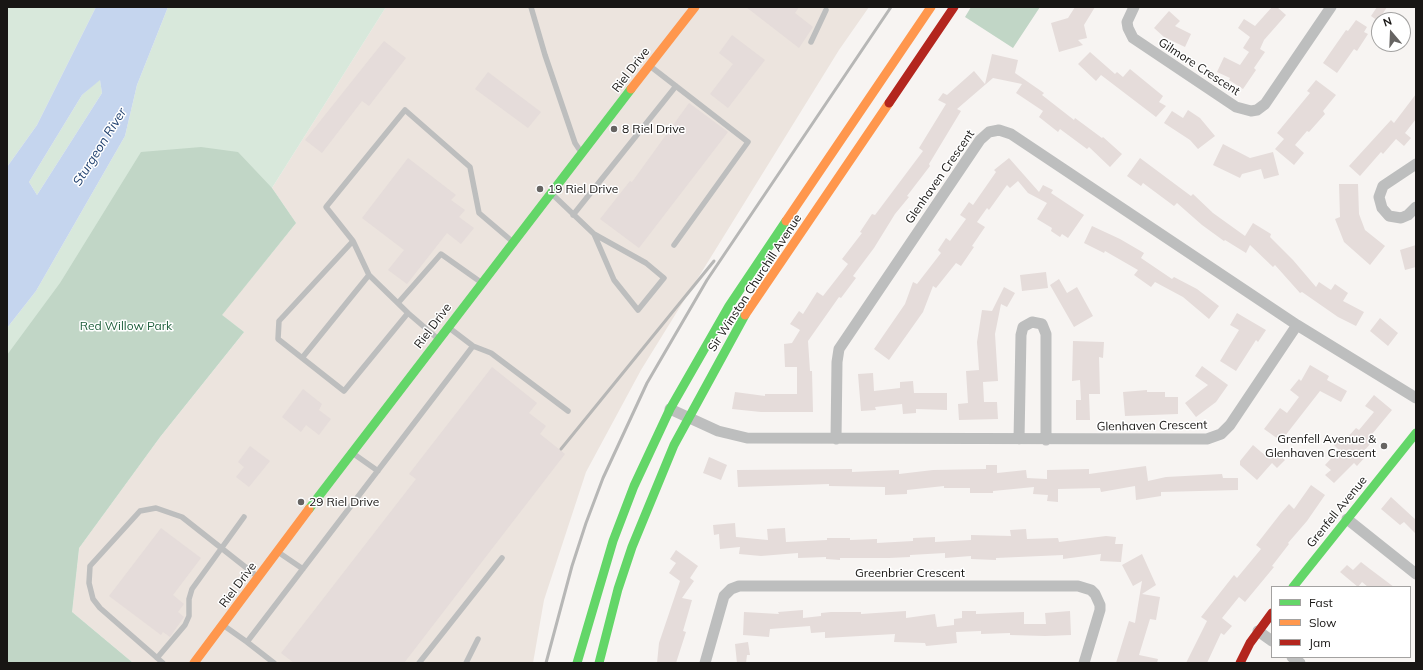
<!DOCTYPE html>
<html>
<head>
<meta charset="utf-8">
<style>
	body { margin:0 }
	#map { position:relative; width:1423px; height:670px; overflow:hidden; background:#f7f4f2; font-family:Mulish,sans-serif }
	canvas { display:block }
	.frame { position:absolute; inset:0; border:8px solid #181614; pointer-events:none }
	.legend { position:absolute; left:1271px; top:586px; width:140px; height:72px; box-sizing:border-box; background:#fff; border:1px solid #a3a2a1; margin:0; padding:5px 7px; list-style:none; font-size:12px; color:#181614 }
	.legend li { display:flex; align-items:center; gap:8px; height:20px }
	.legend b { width:20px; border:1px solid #a3a2a1 }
	.north { position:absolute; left:1371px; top:12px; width:40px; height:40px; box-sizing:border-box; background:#fff; border:1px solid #a3a2a1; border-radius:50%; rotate:341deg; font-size:11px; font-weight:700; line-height:16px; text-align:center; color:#181614 }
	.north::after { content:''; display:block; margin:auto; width:14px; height:18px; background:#666462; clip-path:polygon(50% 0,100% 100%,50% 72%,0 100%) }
</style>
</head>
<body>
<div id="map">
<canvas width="1423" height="670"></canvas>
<div class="frame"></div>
<ul class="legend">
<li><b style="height:5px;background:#63d668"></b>Fast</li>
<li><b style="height:5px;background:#ff974d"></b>Slow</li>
<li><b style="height:5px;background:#b3261e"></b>Jam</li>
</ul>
<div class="north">N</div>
</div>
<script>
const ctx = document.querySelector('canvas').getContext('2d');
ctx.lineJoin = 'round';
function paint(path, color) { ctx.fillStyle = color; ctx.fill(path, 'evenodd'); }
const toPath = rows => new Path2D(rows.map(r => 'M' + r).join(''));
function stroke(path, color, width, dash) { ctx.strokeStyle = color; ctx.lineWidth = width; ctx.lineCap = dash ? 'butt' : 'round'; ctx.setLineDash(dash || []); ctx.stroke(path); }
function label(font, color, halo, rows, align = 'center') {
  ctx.font = font + ' Mulish,sans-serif'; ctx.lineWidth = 3; ctx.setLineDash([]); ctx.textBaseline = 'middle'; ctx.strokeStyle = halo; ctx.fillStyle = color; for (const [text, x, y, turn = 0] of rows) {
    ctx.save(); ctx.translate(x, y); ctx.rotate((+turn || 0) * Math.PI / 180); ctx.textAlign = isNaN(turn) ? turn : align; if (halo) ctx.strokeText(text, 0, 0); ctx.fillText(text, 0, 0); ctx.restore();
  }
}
const built = toPath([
	[386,7,869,7,839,50,641,370,586,472,544,600,533,663,133,663,72,612,79,548,160,437,244,332,221,315,296,223,272,188]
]);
const green = toPath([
	[7,7,96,7,37,125,7,167],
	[168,7,386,7,272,188,296,223,222,315,244,332,160,437,79,548,72,612,133,663,7,663,7,328,36,291,125,136,137,85],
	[100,79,102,93,37,195,29,182,82,95]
]);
const forest = toPath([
	[971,7,1040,7,1013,48,965,17],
	[201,147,238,152,272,188,296,223,222,315,244,332,160,437,79,548,72,612,133,663,7,663,7,355,60,283,141,152]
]);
const water = toPath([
	[96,7,168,7,137,85,125,136,36,291,7,328,7,167,37,125],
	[100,80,102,93,37,195,29,182,82,95]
]);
const building = toPath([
	[746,7,799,7,795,13,813,27,799,48],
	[1075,7,1095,7,1084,25,1087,38,1078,40,1083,45,1059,52,1051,23,1068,18],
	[1272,7,1277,7,1286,15,1264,40,1260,49,1265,52,1254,68,1256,70,1243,89,1229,80,1230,78,1217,72,1224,57,1240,65,1249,52,1243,48,1250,37,1238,28,1244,19,1255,26],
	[1377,7,1387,7,1378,21,1371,16],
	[1169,11,1180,21,1175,26,1191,34,1185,47,1164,37,1154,28],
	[1356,20,1367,27,1364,32,1368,34,1357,51,1354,49,1337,73,1323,63,1346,30,1348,31],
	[732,35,765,60,728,108,710,94,733,64,719,53],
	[384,41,406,58,369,106,362,101,322,153,305,140],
	[1090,52,1115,74,1117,72,1123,77,1130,69,1163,96,1159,102,1166,106,1156,117,1101,75,1096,81,1078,64],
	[992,54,1018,60,1015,73,1044,93,1042,95,1074,120,1075,118,1102,138,1103,137,1122,154,1110,167,1089,147,1087,149,1060,129,1058,132,1039,117,1043,111,1016,93,1022,84,993,78,957,109,961,111,929,164,930,166,907,196,909,197,895,214,874,248,853,276,856,278,841,298,839,297,808,341,810,371,812,371,813,412,761,412,732,409,735,392,765,396,765,394,797,394,797,367,785,367,784,344,792,343,800,330,790,324,799,311,803,314,817,292,823,296,848,264,842,259,862,233,860,232,872,214,875,215,923,151,919,148,946,104,938,100,943,93,947,95,974,71,985,84],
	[488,72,541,112,528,128,475,89],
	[1316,80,1336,95,1323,111,1325,114,1309,132,1307,131,1295,145,1304,153,1294,165,1275,149,1284,139,1277,133,1310,93,1307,91],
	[1416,94,1416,119,1405,133,1411,138,1404,146,1396,139,1383,154,1381,152,1360,176,1349,166,1391,120,1394,123],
	[689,103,728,132,639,248,600,219,630,181,632,182],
	[1188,110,1200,118,1215,136,1198,149,1190,140,1164,123,1172,111,1183,118],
	[1223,144,1250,158,1273,152,1279,175,1264,179,1261,169,1242,174,1240,178,1213,165],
	[408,158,456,195,451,200,465,210,459,217,474,228,461,244,447,233,407,284,388,270,404,250,362,218],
	[1009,158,1039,192,1043,185,1053,190,1051,193,1084,215,1068,238,1062,234,1060,237,1051,231,1052,228,1037,219,1047,203,1028,193,1018,181,1010,188,1007,185,989,210,987,208,977,222,985,227,972,246,974,247,961,266,956,263,936,288,933,286,923,312,889,360,874,349,905,304,913,282,917,284,941,253,938,250,946,238,950,241,966,219,960,215,969,202,973,205,996,172,994,170],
	[1140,158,1191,196,1193,194,1213,213,1245,236,1253,223,1271,234,1270,237,1293,260,1316,287,1319,282,1331,290,1335,284,1348,293,1343,301,1364,312,1356,326,1338,317,1302,292,1300,293,1275,265,1273,267,1250,245,1246,253,1225,240,1224,241,1202,225,1177,203,1174,206,1143,183,1141,186,1127,176],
	[1339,184,1358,184,1359,214,1365,230,1385,246,1370,265,1344,242,1335,219,1340,217],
	[1092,226,1120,239,1144,253,1141,258,1172,279,1174,277,1197,289,1219,306,1209,319,1183,297,1155,282,1151,287,1134,275,1138,270,1105,251,1104,253,1084,243],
	[1416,245,1416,267,1405,270,1400,250],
	[1046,272,1048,288,1022,291,1020,275],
	[1059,279,1067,293,1077,287,1093,316,1074,327,1050,285],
	[1004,287,1015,293,1007,307,1001,304,995,334,998,381,983,382,984,402,997,402,998,419,959,420,958,404,968,403,966,371,979,370,977,342,982,310,992,311],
	[1237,313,1266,330,1258,342,1256,340,1236,371,1220,361,1239,330,1230,325],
	[1380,318,1398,333,1388,346,1370,331],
	[1073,341,1104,342,1103,358,1099,357,1100,394,1089,394,1090,420,1076,420,1076,400,1081,400,1080,380,1072,381],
	[1310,365,1329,376,1327,380,1347,391,1341,402,1320,391,1281,441,1264,429,1280,408,1287,413,1299,397,1290,390,1299,379,1301,381],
	[1202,366,1228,385,1216,402,1196,417,1185,403,1208,385,1195,376],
	[492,367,537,403,529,413,546,426,540,434,565,454,404,663,294,663,281,653,416,479,409,474],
	[873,373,874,391,900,388,900,382,913,381,914,393,947,393,947,410,916,409,916,413,903,414,902,404,875,407,876,410,861,411,858,374],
	[303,389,322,404,319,410,331,419,319,435,306,425,301,432,282,417],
	[1147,390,1147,392,1165,392,1165,397,1178,397,1178,414,1125,416,1123,392],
	[1374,395,1392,410,1368,439,1372,442,1362,453,1366,456,1357,466,1354,463,1334,483,1325,475,1331,470,1325,465,1339,450,1334,445,1340,438,1344,441,1356,428,1359,430,1374,412,1365,406],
	[1253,445,1267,457,1273,450,1285,460,1277,468,1272,463,1257,480,1240,465,1240,461],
	[250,446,270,461,249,487,236,477,244,467,238,462],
	[709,457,727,465,721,480,703,473],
	[986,465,997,465,997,473,1026,470,1027,478,1047,479,1047,470,1089,469,1089,474,1146,466,1148,481,1166,477,1222,474,1223,478,1238,478,1238,490,1161,492,1161,496,1136,500,1135,486,1101,492,1100,488,1058,489,1058,502,1047,501,1048,495,1033,494,1034,487,993,491,993,493,970,493,970,488,944,488,944,486,907,490,907,494,885,495,885,487,829,486,829,484,738,487,737,470,852,469,852,472,899,470,899,474,933,470,986,469],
	[1311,485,1325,495,1307,521,1288,543,1289,544,1272,566,1274,567,1245,602,1239,597,1222,618,1232,626,1224,635,1221,633,1207,663,1186,663,1207,621,1201,617,1234,575,1237,578,1261,549,1256,545,1281,513,1289,504,1294,509],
	[1391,497,1416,520,1416,534,1404,522,1400,525,1381,509],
	[735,523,736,537,768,540,767,529,785,528,786,542,827,540,827,538,850,538,850,540,877,539,877,543,913,541,913,538,935,537,935,542,971,540,971,535,1011,536,1010,530,1026,529,1027,539,1058,538,1059,542,1106,536,1116,537,1115,544,1123,544,1121,562,1100,561,1101,554,1063,559,1063,555,996,558,996,560,971,559,971,556,945,558,945,553,910,555,910,557,889,558,840,558,840,560,826,559,826,557,798,558,798,553,761,556,739,554,740,547,720,549,719,534,714,535,713,525],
	[161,528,201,558,173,595,184,604,178,612,184,617,170,637,163,632,161,635,109,596],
	[676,550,698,566,690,578,694,581,682,598,692,600,683,631,686,632,676,663,657,663,659,643,680,581,669,573,676,563,670,559],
	[1142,554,1156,585,1142,594,1160,597,1156,620,1150,619,1139,655,1158,659,1157,663,1116,663,1129,621,1135,623,1142,581,1133,586,1122,565],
	[1361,562,1370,569,1394,587,1368,587,1362,582,1358,587,1340,572,1347,565,1353,570],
	[803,610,803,618,821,616,821,613,831,612,861,612,861,614,906,611,906,618,935,614,937,627,954,625,954,619,962,618,962,611,976,611,976,614,1024,612,1024,624,1046,624,1045,613,1070,611,1071,635,1045,636,1010,635,1010,633,981,634,981,631,956,632,957,643,926,646,925,643,894,642,895,634,825,638,825,632,811,633,810,626,770,629,769,637,743,635,744,612,779,614,778,612],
	[748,642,750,655,747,655,746,663,737,663,735,644]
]);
const lane = toPath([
	[531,7,545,55,575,143,581,152],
	[811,42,826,10],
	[650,66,748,142,674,245],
	[551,193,594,234,614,280,638,310,664,278,646,263,594,234],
	[573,215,676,86],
	[353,241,369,275,408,313,344,391,278,339,279,321,353,241,326,207,405,110,470,167,479,213,513,242],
	[398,303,441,254,482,283],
	[408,313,437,338],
	[448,327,473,346,491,353,568,411],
	[302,358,369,275],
	[351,452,378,471],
	[278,552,303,569],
	[223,625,247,642],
	[157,658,185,625,189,616,189,599,192,589,244,517],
	[163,663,100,608,93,599,89,583,90,566,140,511,156,508,182,517,258,577],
	[274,663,247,642,473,346],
	[419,663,502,558],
	[466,663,478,639]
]);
const street = toPath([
	[1134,7,1127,22,1128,28,1133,38,1236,107,1251,111,1257,110,1265,104,1331,7],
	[1416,164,1383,186,1379,197,1382,208,1389,216,1401,218,1408,215,1416,207],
	[670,409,718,431,747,438,1207,439,1221,434,1230,425,1297,325],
	[836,439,837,362,839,349,980,140,989,132,999,130,1011,134,1297,325,1416,398],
	[1019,439,1021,335,1023,327,1032,322,1042,324,1046,334,1046,440],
	[1347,519,1416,574],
	[1258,631,1272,641],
	[1292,657,1300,663],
	[705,663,724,596,731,589,739,586,1078,586,1091,590,1095,594,1100,605,1100,610,1084,663]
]);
const fast = toPath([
	[309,509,631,89],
	[1293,587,1416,433],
	[577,663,613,541,634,486,670,409,729,306,786,221],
	[599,663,618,589,632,547,674,445,745,315]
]);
const slow = toPath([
	[631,89,695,7],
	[786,221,931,7],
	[745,315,889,103],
	[194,663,309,509]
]);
const jam = toPath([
	[889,103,954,7],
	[1240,663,1250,643,1272,613]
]);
const rail = toPath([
	[561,449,714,261],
	[546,663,572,566,586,523,603,478,647,383,707,280,891,7]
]);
const markers = [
	[614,129,4,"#666462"],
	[540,189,4,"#666462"],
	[1384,446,4,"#666462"],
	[301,502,4,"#666462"]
];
const streetNames = [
	["Gilmore Crescent",1199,67,33],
	["Riel Drive",631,70,-52],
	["Glenhaven Crescent",940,177,-55],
	["Sir Winston Churchill Avenue",755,283,-57],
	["Riel Drive",433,326,-53],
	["Glenhaven Crescent",1152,426,-1],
	["Grenfell Avenue",1337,512,-51],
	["Greenbrier Crescent",910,573],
	["Riel Drive",238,585,-53]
];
const poiNames = [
	["8 Riel Drive",622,129],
	["19 Riel Drive",548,189],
	["Grenfell Avenue &",1376,439,"right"],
	["Glenhaven Crescent",1376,453,"right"],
	["29 Riel Drive",309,502]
];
const parkNames = [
	["Red Willow Park",126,326]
];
const waterNames = [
	["Sturgeon River",100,147,-58]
];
paint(built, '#ece4de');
paint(green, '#d8e8db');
paint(forest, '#c1d6c6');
paint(water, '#c5d5ee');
paint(building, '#e5dcda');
stroke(lane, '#bdbebe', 5.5);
stroke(street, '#bdbebe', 11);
stroke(fast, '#63d668', 9);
stroke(slow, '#ff974d', 9);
stroke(jam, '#b3261e', 9);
stroke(rail, '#b7b7b6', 3);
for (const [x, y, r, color] of markers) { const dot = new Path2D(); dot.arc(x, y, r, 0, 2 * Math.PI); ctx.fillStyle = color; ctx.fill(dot); stroke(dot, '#fff', 1.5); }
label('12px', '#181614', '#fff', streetNames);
label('12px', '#181614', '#fff', poiNames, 'left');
label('12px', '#1e5e3b', '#fff', parkNames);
label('italic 13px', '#234371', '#fff', waterNames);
</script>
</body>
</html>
